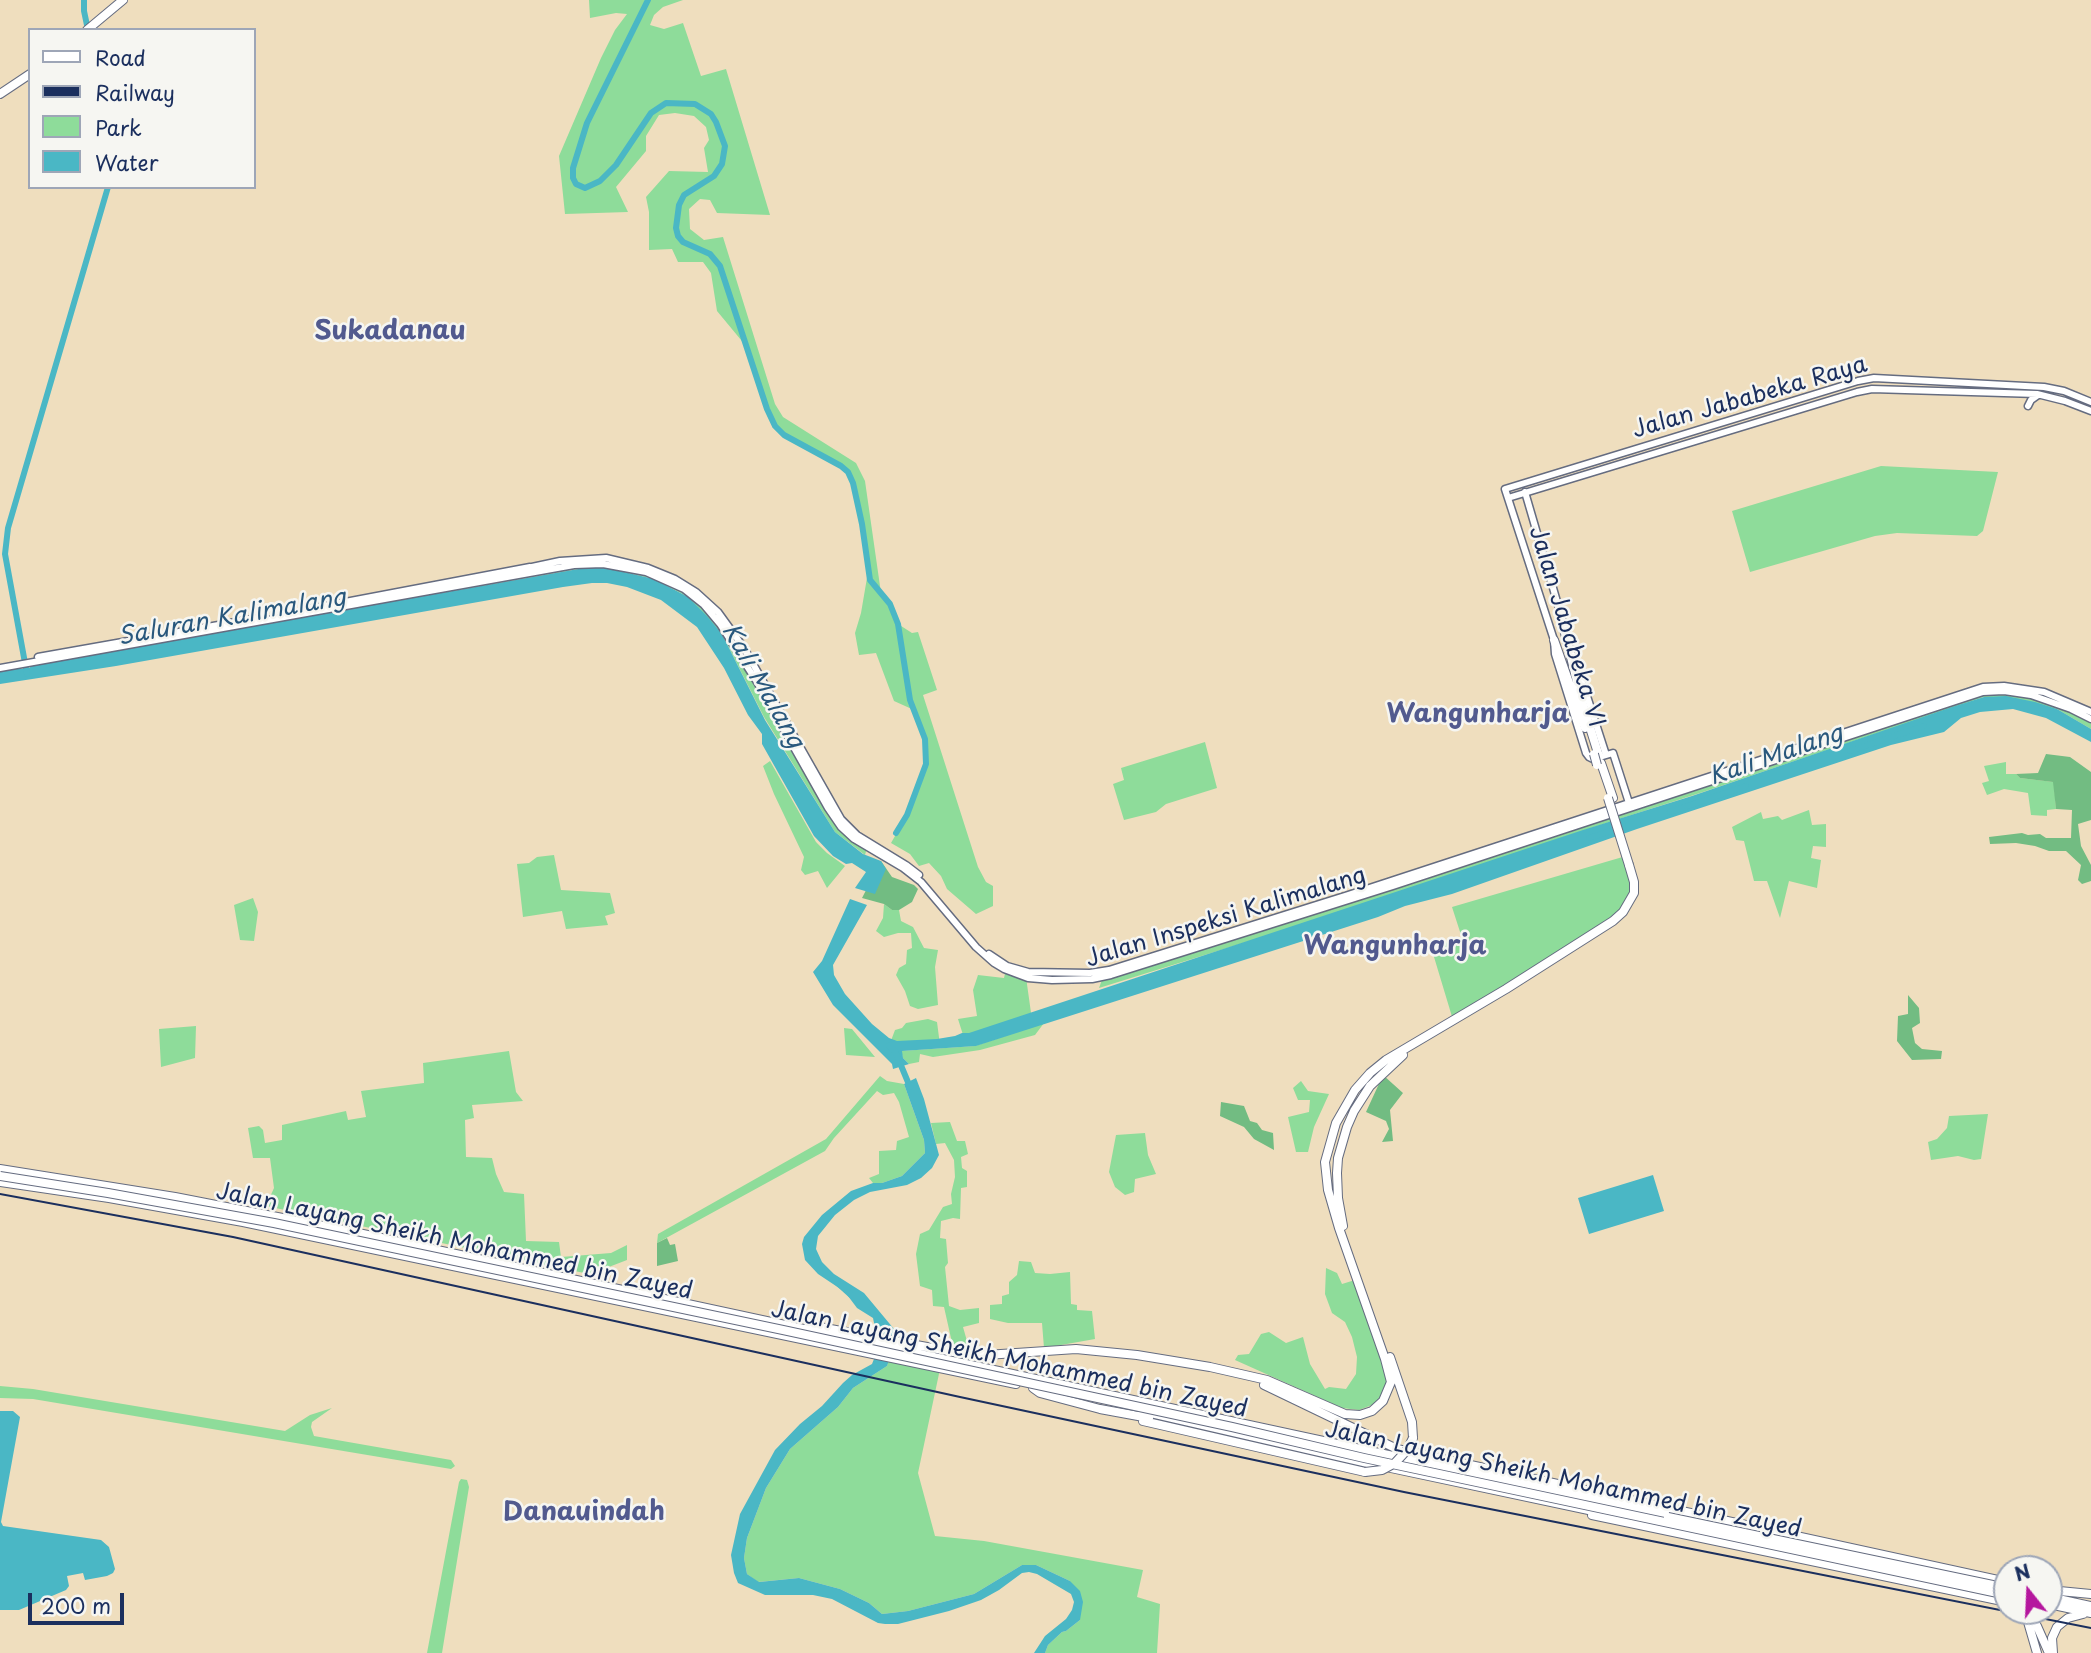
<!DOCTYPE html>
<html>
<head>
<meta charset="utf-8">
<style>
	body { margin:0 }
	#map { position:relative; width:2091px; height:1653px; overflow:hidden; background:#efdebe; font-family:"Playpen Sans",sans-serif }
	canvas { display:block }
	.legend { position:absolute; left:28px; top:28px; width:228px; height:161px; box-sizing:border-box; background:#f6f6f2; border:2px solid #9ea6b7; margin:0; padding:9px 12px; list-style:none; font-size:21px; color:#1b2f5e }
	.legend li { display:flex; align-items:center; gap:14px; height:35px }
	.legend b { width:35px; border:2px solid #9ea6b7 }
	.north { position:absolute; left:1993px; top:1555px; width:70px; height:70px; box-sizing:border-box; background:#f6f6f2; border:2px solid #9ea6b7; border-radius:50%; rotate:342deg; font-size:19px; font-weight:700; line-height:28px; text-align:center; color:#1b2f5e }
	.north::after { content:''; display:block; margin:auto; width:24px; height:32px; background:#b5179e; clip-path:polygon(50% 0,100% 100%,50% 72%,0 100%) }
	.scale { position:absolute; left:28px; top:1593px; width:96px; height:32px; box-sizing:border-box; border:4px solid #1b2f5e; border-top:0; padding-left:9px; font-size:21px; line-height:24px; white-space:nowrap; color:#1b2f5e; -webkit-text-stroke:5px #f6f6f2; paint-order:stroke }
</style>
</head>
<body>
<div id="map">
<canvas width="2091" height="1653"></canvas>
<ul class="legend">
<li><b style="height:9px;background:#fff"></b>Road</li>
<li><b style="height:9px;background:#1b2f5e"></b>Railway</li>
<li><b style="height:19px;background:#8edc9a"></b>Park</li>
<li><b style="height:19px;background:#4ab7c5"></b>Water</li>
</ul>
<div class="north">N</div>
<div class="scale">200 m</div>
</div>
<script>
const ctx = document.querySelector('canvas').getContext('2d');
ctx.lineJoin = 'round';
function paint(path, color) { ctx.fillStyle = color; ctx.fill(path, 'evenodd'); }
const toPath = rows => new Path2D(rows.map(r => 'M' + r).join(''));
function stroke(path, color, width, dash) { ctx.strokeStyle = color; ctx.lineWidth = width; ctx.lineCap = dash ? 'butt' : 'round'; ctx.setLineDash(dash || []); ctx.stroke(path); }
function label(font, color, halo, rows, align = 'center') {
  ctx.font = font + ' "Playpen Sans",sans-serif'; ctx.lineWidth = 5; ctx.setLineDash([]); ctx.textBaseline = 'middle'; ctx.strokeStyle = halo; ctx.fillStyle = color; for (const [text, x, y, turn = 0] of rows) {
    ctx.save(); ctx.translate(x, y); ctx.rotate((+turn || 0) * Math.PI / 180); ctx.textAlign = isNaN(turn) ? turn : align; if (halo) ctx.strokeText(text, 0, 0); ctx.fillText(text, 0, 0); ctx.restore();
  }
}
const green = toPath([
	[589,0,683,0,663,7,654,15,650,25,664,29,683,23,701,76,726,69,770,215,717,213,710,200,700,199,689,209,690,229,704,240,723,237,775,404,783,417,856,463,865,481,881,593,890,604,898,624,912,633,918,632,937,690,923,695,978,867,986,882,993,886,993,906,976,914,947,889,941,876,929,863,919,866,910,854,891,843,907,815,926,764,925,739,914,710,894,701,876,653,859,655,855,633,861,613,868,572,862,524,853,483,848,472,828,457,784,435,770,419,746,346,717,311,711,273,703,262,678,262,672,249,649,250,649,212,646,197,669,171,708,172,704,148,709,140,706,127,694,116,675,113,659,115,646,136,646,151,616,187,628,212,565,214,559,156,601,58,615,30,627,14,616,13,590,18],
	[1881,466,1998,472,1983,531,1977,536,1897,533,1875,536,1750,572,1732,511],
	[606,558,675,579,725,621,837,812,857,835,923,879,969,933,966,936,924,885,867,848,865,855,835,832,764,717,722,634,688,597,654,579,607,568,584,568,35,664,235,622,560,561],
	[1983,692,2020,693,2091,719,2091,729,2057,709,1984,697,1700,793,1591,828,1272,934,1099,988,1103,977],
	[1205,742,1217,788,1166,804,1156,812,1124,820,1113,784,1124,780,1121,768],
	[770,761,816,842,827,853,845,866,827,888,818,871,805,875,801,870,804,857,774,794,763,766],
	[2006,762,2006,774,2016,774,2020,778,2054,782,2056,809,2047,810,2047,816,2031,815,2028,793,2004,789,1987,795,1982,783,1989,781,1984,766],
	[1809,810,1812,825,1826,824,1826,847,1813,846,1811,858,1821,860,1817,888,1789,881,1780,918,1767,881,1754,881,1744,841,1736,840,1732,827,1761,812,1763,819,1778,816,1782,820],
	[554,855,561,890,610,893,615,913,605,916,608,925,566,929,562,911,523,917,517,864,529,863,537,857],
	[1626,856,1634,882,1623,912,1453,1020,1431,947,1462,938,1452,907],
	[253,898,258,912,254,941,240,940,234,905],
	[884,904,892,910,899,910,901,921,913,927,924,948,938,950,935,967,938,1005,918,1009,910,1006,905,991,896,975,899,968,906,964,907,950,912,948,911,933,898,933,884,937,876,931,883,918],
	[1006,969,1026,977,1032,1020,964,1038,958,1019,977,1016,973,990,978,975,1004,978],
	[928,1019,937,1022,940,1045,889,1046,895,1030,902,1028,906,1023],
	[1044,1023,1035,1035,980,1050,933,1057,920,1054,919,1062,909,1064,903,1058,901,1051,975,1046],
	[196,1026,195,1058,161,1067,159,1029],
	[844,1028,852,1029,875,1057,846,1055],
	[509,1051,516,1092,523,1101,472,1105,474,1118,465,1120,466,1157,492,1158,496,1174,504,1192,524,1194,526,1241,559,1242,561,1257,611,1253,627,1245,627,1260,601,1270,603,1277,266,1206,274,1188,270,1158,253,1158,248,1128,259,1126,263,1130,265,1143,282,1140,282,1125,346,1111,348,1120,366,1117,361,1091,424,1083,423,1063],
	[880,1076,887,1081,904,1084,924,1140,925,1153,902,1176,882,1183,873,1183,869,1178,879,1174,879,1151,896,1150,897,1141,909,1137,899,1102,894,1093,883,1095,877,1091,834,1138,825,1151,657,1243,658,1234,826,1139],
	[1301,1081,1308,1091,1329,1094,1314,1127,1308,1152,1296,1152,1288,1117,1309,1112,1310,1100,1298,1100,1293,1088],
	[1988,1114,1981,1159,1974,1160,1958,1156,1931,1160,1928,1142,1937,1139,1947,1128,1949,1116],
	[950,1122,957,1141,965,1141,968,1154,961,1157,962,1168,967,1171,967,1187,961,1188,960,1219,953,1218,941,1221,940,1238,946,1239,948,1263,945,1267,949,1306,960,1310,979,1308,979,1323,963,1327,969,1348,953,1347,944,1307,933,1306,932,1290,920,1286,916,1254,920,1234,929,1230,943,1207,952,1204,951,1194,955,1177,954,1160,945,1143,936,1144,931,1123],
	[1145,1133,1148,1155,1156,1174,1135,1179,1134,1192,1125,1195,1115,1187,1109,1172,1116,1135],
	[1019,1261,1031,1262,1035,1273,1050,1274,1070,1272,1071,1304,1077,1305,1077,1310,1092,1311,1095,1339,1044,1348,1042,1323,1008,1323,990,1319,990,1305,1002,1304,1002,1296,1009,1294,1009,1282,1017,1275],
	[1326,1268,1337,1273,1342,1284,1355,1280,1386,1367,1387,1384,1381,1397,1372,1405,1359,1410,1342,1408,1235,1360,1238,1355,1249,1354,1261,1334,1269,1332,1286,1343,1303,1337,1310,1364,1325,1389,1329,1387,1346,1389,1356,1374,1357,1357,1352,1337,1345,1322,1332,1313,1325,1294],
	[890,1358,940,1369,918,1473,935,1536,984,1541,1143,1570,1137,1597,1160,1604,1157,1653,1045,1653,1048,1645,1062,1632,1066,1631,1080,1620,1070,1581,1036,1565,1022,1565,974,1594,908,1611,882,1614,869,1603,840,1589,799,1578,758,1582,747,1574,744,1558,747,1538,766,1488,790,1449,838,1407,853,1388,887,1366],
	[0,1386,33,1389,285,1431,310,1415,332,1408,312,1422,311,1427,314,1436,451,1460,455,1466,451,1469,33,1399,0,1398],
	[461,1479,467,1480,469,1487,442,1653,427,1653,459,1482]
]);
const forest = toPath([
	[2046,754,2070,757,2091,772,2091,820,2078,824,2081,846,2091,865,2091,881,2082,884,2078,880,2081,865,2066,851,2049,851,2035,846,2016,843,1990,844,1989,837,2022,833,2028,835,2040,834,2046,838,2071,838,2072,810,2056,809,2053,782,2020,778,2016,774,2038,773],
	[881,861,892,877,914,885,918,889,912,902,899,910,892,910,884,904,862,898],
	[1908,995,1919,1008,1920,1023,1912,1028,1915,1043,1922,1049,1942,1051,1941,1059,1912,1060,1897,1041,1898,1016,1908,1014],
	[1383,1075,1403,1093,1390,1110,1393,1141,1382,1142,1389,1129,1386,1121,1366,1112],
	[1221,1102,1244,1106,1250,1121,1257,1123,1262,1130,1273,1133,1274,1150,1254,1139,1244,1127,1220,1116],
	[667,1238,670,1245,675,1244,678,1261,657,1266,657,1243]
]);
const water = toPath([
	[584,568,607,568,654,579,688,597,707,616,722,634,765,720,835,832,863,854,881,861,886,869,875,894,855,888,866,872,852,863,846,864,833,856,814,836,762,744,762,734,748,715,724,668,697,627,661,600,627,587,607,583,592,583,563,587,116,666,0,684,0,671,13,668,19,669,29,668,35,664],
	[2006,696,2035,702,2057,709,2091,729,2091,742,2046,718,2013,709,1980,712,1961,718,1944,732,1891,745,1637,829,1452,894,1405,906,1378,917,976,1046,902,1051,903,1058,909,1064,893,1069,892,1064,833,1005,813,972,822,961,850,899,867,905,833,965,834,975,845,994,872,1024,889,1038,897,1041,937,1039,955,1036,962,1033,969,1033,1583,830,1692,796,1952,707,1984,697],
	[916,1078,924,1099,939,1155,932,1168,921,1178,907,1185,870,1192,854,1200,835,1215,818,1236,816,1249,822,1262,834,1274,864,1293,899,1335,887,1366,853,1388,838,1407,790,1449,766,1488,747,1538,744,1558,747,1574,759,1582,799,1578,840,1589,869,1603,882,1614,908,1611,974,1594,1022,1565,1036,1565,1070,1581,1080,1591,1083,1602,1080,1620,1066,1631,1062,1632,1048,1645,1045,1653,1034,1653,1045,1636,1066,1619,1072,1610,1074,1602,1071,1594,1037,1574,1029,1572,1022,1573,999,1590,981,1600,949,1611,898,1624,885,1624,878,1623,832,1599,813,1595,765,1595,738,1583,734,1573,731,1555,740,1514,775,1450,800,1424,822,1406,843,1383,852,1375,872,1364,883,1336,876,1333,873,1318,857,1308,845,1292,818,1274,805,1260,802,1244,804,1237,822,1215,851,1191,873,1183,882,1183,902,1176,925,1153,924,1140,904,1084],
	[1653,1175,1664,1211,1589,1234,1578,1198],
	[0,1411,13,1411,20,1417,1,1522,3,1526,101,1540,109,1547,115,1569,113,1573,107,1576,85,1580,83,1573,67,1576,69,1586,66,1590,19,1610,0,1610]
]);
const river = toPath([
	[84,0,84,11,88,30],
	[648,0,587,123,573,168,573,178,576,184,585,188,600,181,616,165,651,113,666,103,695,104,711,114,716,122,725,146,722,164,714,176,684,195,679,205,676,228,678,236,683,242,710,254,720,266,767,409,775,426,784,435,841,466,848,472,853,483,862,524,870,580,890,604,898,624,910,700,925,739,926,764,907,815,896,833],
	[27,674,5,554,8,528,108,187],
	[1850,751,1924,726],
	[1670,812,1746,786],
	[1589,838,1614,830],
	[889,1046,895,1051,910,1087],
	[897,1183,917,1174,921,1170],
	[812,1260,851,1295]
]);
const major = toPath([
	[2028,406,2031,400,2038,395],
	[1525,492,1565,629],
	[1508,498,1857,392,1872,389,2037,394,2065,401,2091,411],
	[526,573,532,567,560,561,606,558,648,568,675,579,696,592,718,612,744,648,841,819,857,835,906,865,919,875],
	[303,610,530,567],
	[1574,656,1606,755],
	[38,657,258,618],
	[0,668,574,565,603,564,646,572,684,589,704,605,720,624,757,682,828,808,841,827,854,839,903,868,921,882,976,947,994,963,1004,969,1028,978,1052,980,1092,979,1111,975,1393,886,1983,692,2004,691,2031,695,2071,709,2091,719],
	[1630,806,1613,753,1593,759,1589,757,1586,753,1555,654,1554,640,1505,489,1858,381,1874,378,2044,387,2064,391,2091,402],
	[989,954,1007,966,1028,972,1090,973,1109,970,1348,895,1983,687,2004,686,2044,692,2091,712]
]);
const highway = toPath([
	[87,30,123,0],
	[0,94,30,74],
	[1563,625,1583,705,1598,753],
	[1554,640,1585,728],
	[1601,763,1613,798],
	[0,1169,175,1197,349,1231,1676,1517],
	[0,1182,109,1198,243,1222,1016,1384],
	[1343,1226,1338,1198,1337,1173,1338,1158,1347,1127,1354,1111,1370,1086,1403,1055],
	[809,1325,959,1353,986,1355,1076,1349,1137,1355,1210,1367,1267,1380,1345,1414,1360,1415,1372,1411,1383,1401,1391,1382,1385,1359,1339,1228,1328,1190,1325,1162,1336,1123,1355,1090,1370,1073,1386,1060,1506,989,1613,921,1623,912,1634,893,1634,882,1629,865],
	[1390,1357,1412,1422,1413,1438],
	[1264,1385,1397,1449,2007,1582],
	[1033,1388,1040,1393,1100,1409,1149,1418],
	[1142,1411,1372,1464,1598,1512],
	[1143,1421,1365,1472],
	[1592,1515,2007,1602],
	[2049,1590,2091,1594],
	[2049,1597,2091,1606],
	[2049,1604,2091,1613],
	[2019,1611,2028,1622,2037,1653],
	[2025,1611,2037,1626,2049,1653],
	[2053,1653,2052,1638,2057,1627,2068,1618,2083,1614]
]);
const rail = toPath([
	[0,1194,233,1237,960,1397,1404,1492,2091,1628]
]);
const highwayBridge = toPath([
	[1594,754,1597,765],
	[1608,798,1629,865],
	[0,1176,108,1193,274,1223,783,1330,1232,1427,1364,1458,2007,1595],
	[1365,1472,1382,1470,1395,1463,1407,1450,1413,1438],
	[1668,1517,2007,1588]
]);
const streetNames = [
	["Jalan Jababeka Raya",1750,398,-16],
	["Jalan Jababeka VI",1566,627,73],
	["Jalan Inspeksi Kalimalang",1226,918,-17],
	["Jalan Layang Sheikh Mohammed bin Zayed",454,1242,12],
	["Jalan Layang Sheikh Mohammed bin Zayed",1009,1360,12],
	["Jalan Layang Sheikh Mohammed bin Zayed",1563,1480,12]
];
const waterNames = [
	["Saluran Kalimalang",232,618,-10],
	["Kali Malang",762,686,60],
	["Kali Malang",1776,756,-19]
];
const quarterNames = [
	["Sukadanau",390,332],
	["Wangunharja",1478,715],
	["Wangunharja",1395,947],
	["Danauindah",584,1513]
];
paint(green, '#8edc9a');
paint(forest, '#72bc82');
paint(water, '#4ab7c5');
stroke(river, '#4ab7c5', 6);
stroke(major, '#656c80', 9);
stroke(highway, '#656c80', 10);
stroke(major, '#fff', 6);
stroke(highway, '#fff', 8);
stroke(rail, '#1b2f5e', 2);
stroke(highwayBridge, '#656c80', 10, []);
stroke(highwayBridge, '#fff', 8);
label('23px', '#1b2f5e', '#f6f6f2', streetNames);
label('italic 24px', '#29587d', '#f6f6f2', waterNames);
label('bold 26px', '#525a8e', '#f6f6f2', quarterNames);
</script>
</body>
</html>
